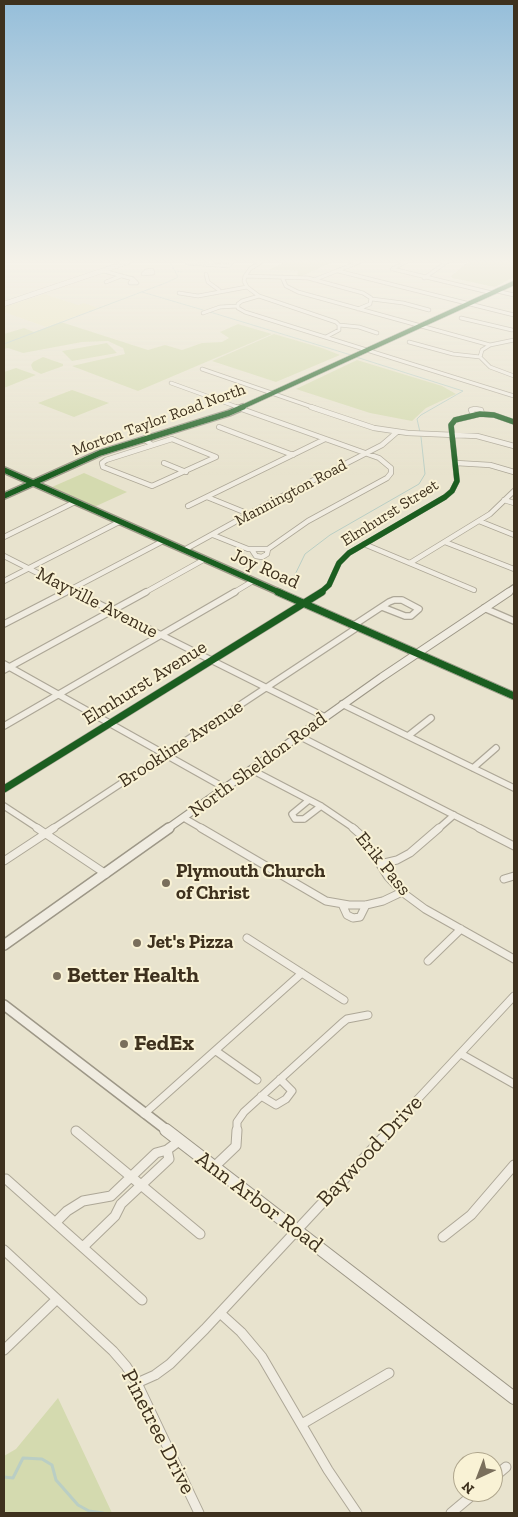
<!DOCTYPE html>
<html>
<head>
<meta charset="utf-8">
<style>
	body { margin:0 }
	#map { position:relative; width:518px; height:1517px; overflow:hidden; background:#e8e3ce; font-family:"Zilla Slab",serif }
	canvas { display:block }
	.frame { position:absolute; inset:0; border:5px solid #3e311e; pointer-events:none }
	.north { position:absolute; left:453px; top:1452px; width:50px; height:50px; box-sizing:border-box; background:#f9f2d5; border:1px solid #aea58c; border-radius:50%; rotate:223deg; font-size:14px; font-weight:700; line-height:20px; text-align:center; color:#3e311e }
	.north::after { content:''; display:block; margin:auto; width:18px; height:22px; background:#7a6f5c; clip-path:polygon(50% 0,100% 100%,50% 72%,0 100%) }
</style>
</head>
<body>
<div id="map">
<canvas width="518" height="1517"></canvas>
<div class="frame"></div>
<div class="north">N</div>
</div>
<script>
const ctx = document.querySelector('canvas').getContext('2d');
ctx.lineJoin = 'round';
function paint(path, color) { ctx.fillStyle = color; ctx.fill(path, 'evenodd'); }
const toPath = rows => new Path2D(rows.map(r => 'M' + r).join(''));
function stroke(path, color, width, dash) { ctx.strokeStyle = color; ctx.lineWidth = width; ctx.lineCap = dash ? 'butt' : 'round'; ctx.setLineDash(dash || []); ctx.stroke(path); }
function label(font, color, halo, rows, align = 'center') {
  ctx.font = font + ' "Zilla Slab",serif'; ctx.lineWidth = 4; ctx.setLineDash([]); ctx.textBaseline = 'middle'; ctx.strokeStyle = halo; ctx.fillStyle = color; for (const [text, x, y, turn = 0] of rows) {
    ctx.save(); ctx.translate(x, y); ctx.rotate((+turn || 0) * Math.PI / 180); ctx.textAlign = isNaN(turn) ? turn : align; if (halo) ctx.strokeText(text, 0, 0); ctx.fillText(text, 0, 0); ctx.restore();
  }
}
const farmland = toPath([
	[44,294,78,305,84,303,98,308,46,327,4,312,4,307]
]);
const green = toPath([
	[285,262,333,262,302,276,297,276,298,271,268,270],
	[468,262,514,262,512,265,514,266,514,277,495,287,452,278,451,276],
	[61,322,148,350,165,345,182,350,202,343,222,342,229,338,220,332,238,324,272,334,138,391,72,366,125,354,123,348,108,341,82,342,23,353,8,348,4,349,4,334,24,328,34,332],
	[274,334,322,348,340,355,276,382,212,361],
	[107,343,117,353,72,361,62,351],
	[43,357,63,364,63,366,41,374,33,370,31,365,33,362],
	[357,360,442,386,456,394,426,408,412,421,370,413,296,389],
	[16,368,36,375,4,388,4,372],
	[72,390,109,403,74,417,38,403],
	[84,473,127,492,94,507,52,487],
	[58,1398,112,1513,4,1513,4,1456,16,1449]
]);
const streamFar1 = toPath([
	[175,271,182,272],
	[142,292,203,310],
	[210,312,351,355],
	[4,344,168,282,178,277,170,262],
	[356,357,463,391,421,415,417,419,420,432],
	[289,587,305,554,330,535,419,484,425,474,421,437]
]);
const stream = toPath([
	[4,1477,13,1478,23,1458,42,1459,52,1465,56,1480,78,1505,89,1511,103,1513]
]);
const streetFar4 = toPath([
	[187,263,229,266,232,262],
	[392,269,406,262],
	[393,269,492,293],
	[152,270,153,273,143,274,146,271,152,270],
	[104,271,133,279],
	[338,271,514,315],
	[206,274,208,282,219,290],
	[245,276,308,278,363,293,371,298,370,304,358,309],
	[245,276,244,281,247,287,259,296,336,322,339,325,339,330,326,337],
	[245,276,250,269,261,262],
	[282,277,286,286,298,292,490,345],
	[424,278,447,262],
	[133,279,137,283,130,283,133,279],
	[314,280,359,262],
	[106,282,121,276],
	[497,291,514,295],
	[179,293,198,296,247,287],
	[259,296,242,301,238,304,238,308,245,312,514,396],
	[372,299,403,303,429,310],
	[203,313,220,307,237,306],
	[461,318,512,330],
	[339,325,359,327,377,333],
	[409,342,453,354,480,357],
	[480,357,482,350,490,345,514,340],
	[480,357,490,367,514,376],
	[202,369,315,408],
	[171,383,240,408]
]);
const streetFar3 = toPath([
	[311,407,374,428,408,433,477,436,514,446],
	[473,414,471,410,475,409,481,410,482,414],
	[219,427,293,455],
	[144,439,152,445],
	[172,439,216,457,152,486,103,467,102,463,106,460,172,439],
	[164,463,186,472],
	[456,463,490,465,514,472],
	[207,497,249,514],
	[504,500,514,503],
	[188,506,325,439],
	[479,521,514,535],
	[213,535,248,549,268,549,308,521,387,478,391,473,391,468,379,458,236,407],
	[4,537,75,502],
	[445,542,514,569],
	[364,544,474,590],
	[184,550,271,502,382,445,397,432],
	[252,550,256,556,262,557,267,554,268,549],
	[4,556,77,593],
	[410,563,490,514,514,491],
	[4,581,119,522],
	[64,593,163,541],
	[144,593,205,559],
	[233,593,253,581],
	[320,593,329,585,339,563,349,553,445,497,452,491,457,481,451,425,455,420,480,414,494,415,514,422]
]);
const streetFar2 = toPath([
	[75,592,325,717],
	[484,608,514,621],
	[4,624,66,592],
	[354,625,389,602,394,600,402,600,419,609,411,616,405,616,382,607],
	[4,664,225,788],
	[4,670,146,592],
	[342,704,514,788],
	[4,726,235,592],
	[299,736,481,829],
	[408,736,431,718],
	[473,768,496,748],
	[252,770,321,806,355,829],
	[4,789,322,592],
	[309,800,292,814,295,819,304,819,321,806],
	[4,806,39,829],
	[184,818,203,829],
	[52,829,358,627],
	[438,829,454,815]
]);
const streetFar1 = toPath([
	[37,828,106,874],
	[201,828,326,901,349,905,366,905,383,901,402,892],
	[353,828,362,836,388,877,402,892,425,909,514,959],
	[479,828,514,846],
	[4,861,54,828],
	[380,864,397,860,410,853,439,828],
	[504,879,514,876],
	[342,904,347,915,353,918,360,917,366,905],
	[247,938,344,1000],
	[428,961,461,929],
	[216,1051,257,1080],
	[461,1054,514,1084],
	[261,1096,276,1105,286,1099,292,1091,280,1079],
	[144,1114,302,973],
	[237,1131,237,1122,244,1112,342,1023,347,1019,368,1015],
	[388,1131,514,996]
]);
const street = toPath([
	[76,1131,200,1234],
	[214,1167,236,1146,237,1130],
	[6,1179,142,1300],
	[56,1222,67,1211,83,1201,111,1196,156,1153,167,1150,179,1141],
	[443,1237,471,1215,514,1165],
	[83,1247,115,1216,121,1204,169,1159,167,1150],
	[4,1250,113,1351,126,1366,137,1383,199,1513],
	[220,1313,241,1332,262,1357,328,1470,357,1513],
	[4,1350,57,1299],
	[137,1383,155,1375,170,1364,205,1329,390,1130],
	[302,1424,389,1373],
	[493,1478,506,1467],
	[451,1513,476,1492]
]);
const secondaryFar4 = toPath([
	[4,304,128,262],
	[240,408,514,283]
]);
const secondaryFar3 = toPath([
	[4,470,281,593],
	[4,496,100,453,229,413,243,407],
	[507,593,514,588]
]);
const secondaryFar2 = toPath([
	[278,592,514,696],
	[167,829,382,677,509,592]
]);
const secondaryFar1 = toPath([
	[4,945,169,828],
	[4,1005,168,1131]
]);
const secondary = toPath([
	[166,1130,514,1398]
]);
const cyclewayFar2 = toPath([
	[240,408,514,283]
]);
const cyclewayFar1 = toPath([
	[4,470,281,593],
	[4,496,100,453,229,413,243,407],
	[320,593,329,585,339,563,349,553,445,497,452,491,457,481,451,425,455,420,480,414,494,415,514,422]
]);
const cycleway = toPath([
	[278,592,514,696],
	[4,789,322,592]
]);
const markers = [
	[166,883,5,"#7a6f5c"],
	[137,943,5,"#7a6f5c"],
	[57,976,5,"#7a6f5c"],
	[124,1044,5,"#7a6f5c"]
];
const farStreetnames = [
	["Morton Taylor Road North",159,420,-20],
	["Mannington Road",291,493,-28],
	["Elmhurst Street",390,513,-32]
];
const streetNames = [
	["Joy Road",265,569,24],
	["Mayville Avenue",97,603,27],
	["Elmhurst Avenue",145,683,-32],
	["Brookline Avenue",181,744,-33],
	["North Sheldon Road",258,765,-36],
	["Erik Pass",383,864,51]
];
const poiNames = [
	["Plymouth Church",176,872],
	["of Christ",176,894],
	["Jet's Pizza",147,943]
];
const nearPoinames = [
	["Better Health",67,976],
	["FedEx",134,1044]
];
const nearStreetnames = [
	["Baywood Drive",370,1151,-47],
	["Ann Arbor Road",259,1202,37],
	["Pinetree Drive",158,1432,63]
];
paint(farmland, '#e9e5be');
paint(green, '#d4daaf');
stroke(streamFar1, '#bacec4', 1);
stroke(stream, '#bacec4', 3);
stroke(streetFar4, '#ada797', 4.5);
stroke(streetFar3, '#ada797', 6);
stroke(streetFar2, '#ada797', 8);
stroke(streetFar1, '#ada797', 9);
stroke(street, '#ada797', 11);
stroke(secondaryFar4, '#9d9787', 5.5);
stroke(secondaryFar3, '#9d9787', 8);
stroke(secondaryFar2, '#9d9787', 9);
stroke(secondaryFar1, '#9d9787', 12);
stroke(secondary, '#9d9787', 14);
stroke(streetFar4, '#f0ece1', 3);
stroke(streetFar3, '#f0ece1', 4.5);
stroke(streetFar2, '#f0ece1', 5.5);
stroke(streetFar1, '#f0ece1', 7);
stroke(street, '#f0ece1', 9);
stroke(secondaryFar4, '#f0ece1', 4.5);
stroke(secondaryFar3, '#f0ece1', 5.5);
stroke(secondaryFar2, '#f0ece1', 7);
stroke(secondaryFar1, '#f0ece1', 9);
stroke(secondary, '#f0ece1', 12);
stroke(cyclewayFar2, '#1b5e20', 4.5);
stroke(cyclewayFar1, '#1b5e20', 5.5);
stroke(cycleway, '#1b5e20', 7);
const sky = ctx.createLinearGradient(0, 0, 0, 475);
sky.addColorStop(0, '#95beda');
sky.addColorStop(0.55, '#f5f2e9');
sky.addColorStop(1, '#f5f2e900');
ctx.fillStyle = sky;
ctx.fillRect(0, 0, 518, 475);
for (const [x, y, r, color] of markers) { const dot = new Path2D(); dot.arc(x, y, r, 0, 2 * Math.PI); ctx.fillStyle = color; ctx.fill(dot); stroke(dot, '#f9f2d5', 2); }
label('16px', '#3e311e', '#f9f2d5', farStreetnames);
label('19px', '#3e311e', '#f9f2d5', streetNames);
label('bold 19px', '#3e311e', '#f9f2d5', poiNames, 'left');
label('bold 22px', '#3e311e', '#f9f2d5', nearPoinames, 'left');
label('22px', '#3e311e', '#f9f2d5', nearStreetnames);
</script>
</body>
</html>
